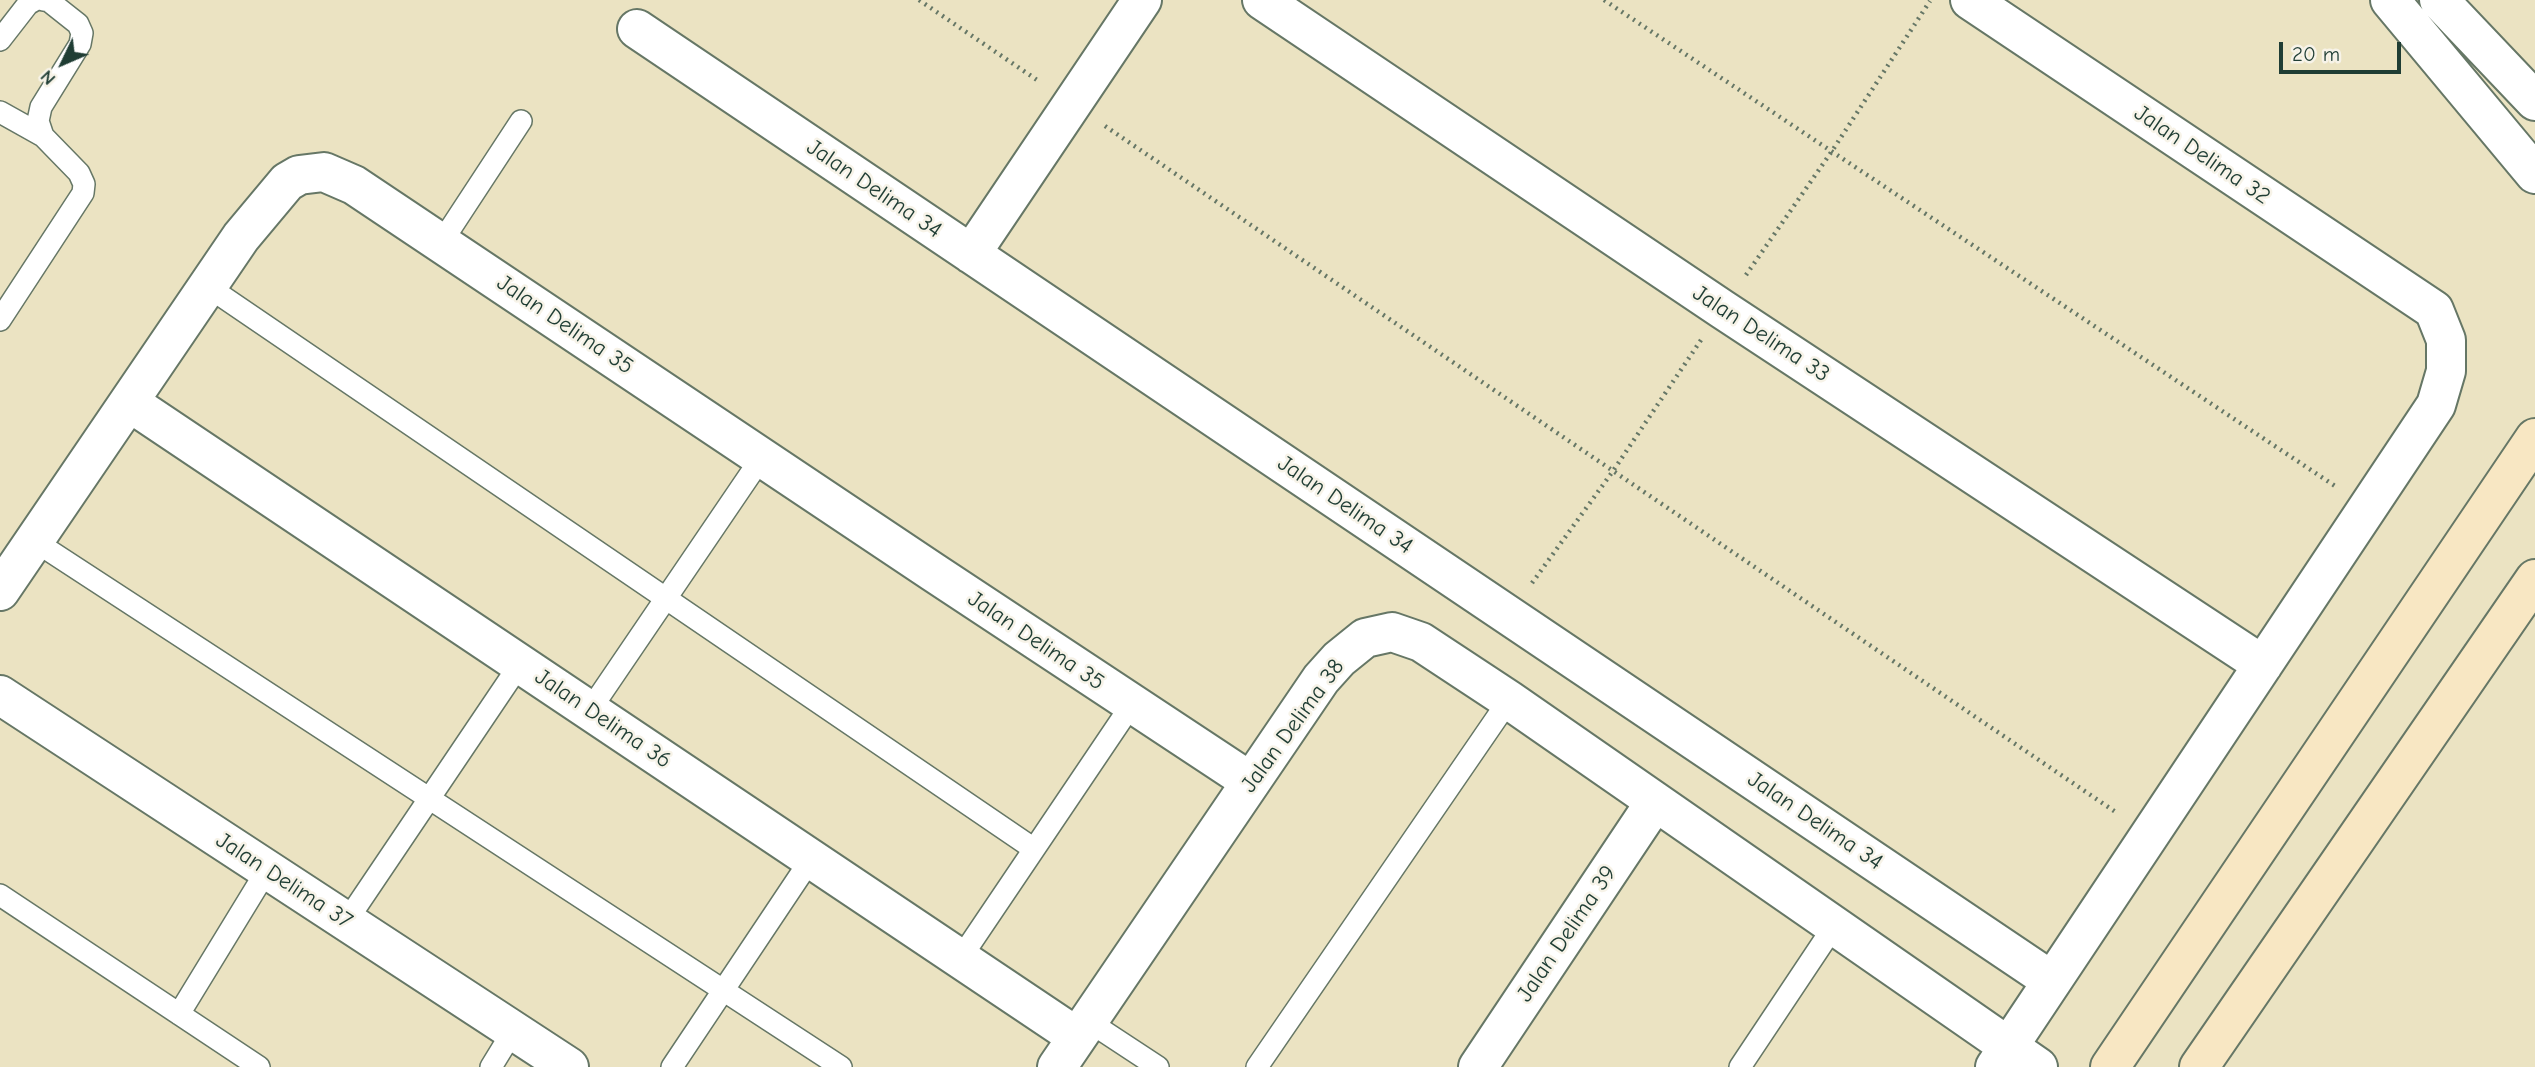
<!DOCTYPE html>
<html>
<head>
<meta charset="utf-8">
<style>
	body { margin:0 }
	#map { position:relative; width:2535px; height:1067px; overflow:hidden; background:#ebe3c2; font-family:"Comic Neue",sans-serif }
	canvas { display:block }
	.north { position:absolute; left:28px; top:28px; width:70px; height:70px; -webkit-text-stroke:5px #f7f3e8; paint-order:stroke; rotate:226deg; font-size:19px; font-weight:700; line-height:28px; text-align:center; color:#1f3d34 }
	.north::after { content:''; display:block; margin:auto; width:24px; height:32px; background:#1f3d34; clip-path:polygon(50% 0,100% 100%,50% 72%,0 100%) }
	.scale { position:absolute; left:2279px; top:42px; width:122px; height:32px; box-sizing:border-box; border:4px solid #1f3d34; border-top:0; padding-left:9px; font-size:21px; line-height:24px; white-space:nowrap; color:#1f3d34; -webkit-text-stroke:5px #f7f3e8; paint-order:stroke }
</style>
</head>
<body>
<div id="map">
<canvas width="2535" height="1067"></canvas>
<div class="north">N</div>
<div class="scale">20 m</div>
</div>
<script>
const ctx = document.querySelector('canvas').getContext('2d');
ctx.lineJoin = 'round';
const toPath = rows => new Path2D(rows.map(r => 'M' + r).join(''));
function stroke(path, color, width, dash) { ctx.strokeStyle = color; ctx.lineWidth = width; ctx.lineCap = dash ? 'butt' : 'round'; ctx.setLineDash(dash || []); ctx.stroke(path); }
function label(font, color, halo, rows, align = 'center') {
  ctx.font = font + ' "Comic Neue",sans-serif'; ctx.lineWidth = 5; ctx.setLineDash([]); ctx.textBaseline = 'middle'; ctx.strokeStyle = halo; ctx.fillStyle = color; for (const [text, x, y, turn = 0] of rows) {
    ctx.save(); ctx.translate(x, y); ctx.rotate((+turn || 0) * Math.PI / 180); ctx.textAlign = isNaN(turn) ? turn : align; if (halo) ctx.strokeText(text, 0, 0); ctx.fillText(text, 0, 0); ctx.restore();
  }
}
const path = toPath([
	[919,0,1040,82],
	[1604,0,2335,486],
	[1105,126,2117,813],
	[1746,275,1832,151,1930,1],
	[1532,583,1613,471,1701,340]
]);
const lane = toPath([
	[43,0,49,1,78,24,82,33,80,44,41,107,38,121,43,136],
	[0,40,28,4,35,0],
	[0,112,43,136,79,173,84,184,83,193,0,320],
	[441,243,521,121],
	[207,286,1034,849],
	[33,540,841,1067],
	[590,710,762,457],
	[0,895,259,1067],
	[346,922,520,664],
	[960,959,1132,704],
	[179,1014,267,870],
	[1088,1021,1158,1067],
	[491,1067,513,1031],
	[672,1067,811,859],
	[1257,1067,1509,700],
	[1740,1067,1834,926]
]);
const street = toPath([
	[1262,0,1722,309,2263,665],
	[1970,0,2434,310,2446,340,2446,371,2436,405,1995,1067],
	[2390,0,2535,174],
	[2439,0,2535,101],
	[637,29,2052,981],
	[971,254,1142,0],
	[129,402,1077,1037],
	[0,591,241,237,287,182,299,175,324,172,354,185,933,572,1251,782],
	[0,695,569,1067],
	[1057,1067,1321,679,1339,659,1365,638,1392,632,1421,642,1509,700,2038,1067],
	[1478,1067,1655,802]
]);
const secondary = toPath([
	[2110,1067,2535,438],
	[2199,1067,2535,579]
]);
const streetNames = [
	["Jalan Delima 32",2202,155,34],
	["Jalan Delima 34",874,189,34],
	["Jalan Delima 35",565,325,34],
	["Jalan Delima 33",1761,334,33],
	["Jalan Delima 34",1345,505,34],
	["Jalan Delima 35",1036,641,34],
	["Jalan Delima 36",603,719,34],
	["Jalan Delima 38",1293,726,-54],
	["Jalan Delima 34",1815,821,34],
	["Jalan Delima 37",284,881,33],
	["Jalan Delima 39",1567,934,-56]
];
stroke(lane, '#676', 24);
stroke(street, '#676', 42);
stroke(secondary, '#676', 42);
stroke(path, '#676', 4.5, [2, 5]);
stroke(lane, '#fff', 21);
stroke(street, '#fff', 38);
stroke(secondary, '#f8e7c3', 38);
label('23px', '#1f3d34', '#f7f3e8', streetNames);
</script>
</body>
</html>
